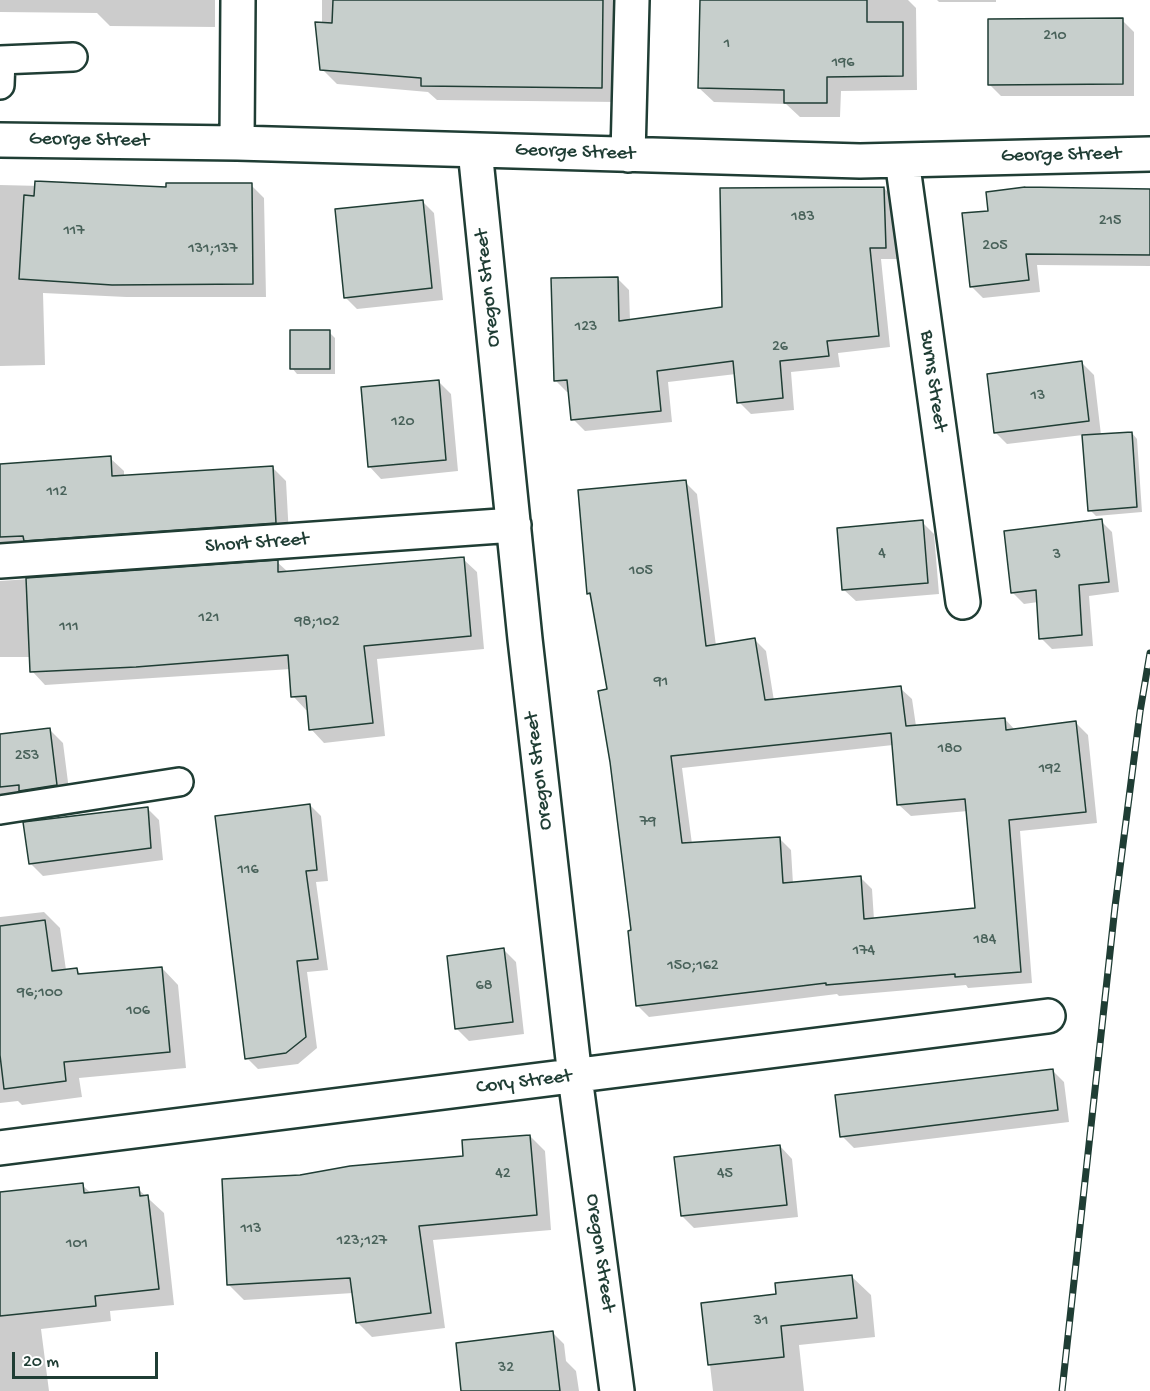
<!DOCTYPE html>
<html>
<head>
<meta charset="utf-8">
<style>
	body { margin:0 }
	#map { position:relative; width:1150px; height:1391px; overflow:hidden; background:#fff; font-family:"Gochi Hand",sans-serif }
	canvas { display:block }
	.scale { position:absolute; left:12px; top:1352px; width:146px; height:27px; box-sizing:border-box; border:3px solid #1f3d34; border-top:0; padding-left:8px; font-size:18px; line-height:21px; white-space:nowrap; color:#1f3d34; -webkit-text-stroke:4px #fff; paint-order:stroke }
</style>
</head>
<body>
<div id="map">
<canvas width="1150" height="1391"></canvas>
<div class="scale">20 m</div>
</div>
<script>
const ctx = document.querySelector('canvas').getContext('2d');
ctx.lineJoin = 'round';
function paint(path, color) { ctx.fillStyle = color; ctx.fill(path, 'evenodd'); }
const toPath = rows => new Path2D(rows.map(r => 'M' + r).join(''));
function stroke(path, color, width, dash) { ctx.strokeStyle = color; ctx.lineWidth = width; ctx.lineCap = dash ? 'butt' : 'round'; ctx.setLineDash(dash || []); ctx.stroke(path); }
function label(font, color, halo, rows, align = 'center') {
  ctx.font = font + ' "Gochi Hand",sans-serif'; ctx.lineWidth = 6; ctx.setLineDash([]); ctx.textBaseline = 'middle'; ctx.strokeStyle = halo; ctx.fillStyle = color; for (const [text, x, y, turn = 0] of rows) {
    ctx.save(); ctx.translate(x, y); ctx.rotate((+turn || 0) * Math.PI / 180); ctx.textAlign = isNaN(turn) ? turn : align; if (halo) ctx.strokeText(text, 0, 0); ctx.fillText(text, 0, 0); ctx.restore();
  }
}
const shadow = toPath([
	[0,0,215,0,215,27,110,26,97,13,0,12],
	[322,0,618,0,617,102,437,100,428,92,337,84,322,69],
	[700,0,908,0,916,8,917,90,841,91,840,117,800,117,786,104,714,102,699,88],
	[937,0,996,0,996,2,939,2],
	[1122,20,1134,32,1134,96,1001,96,989,84],
	[0,185,168,189,251,185,264,198,266,297,126,297,43,293,45,365,0,366],
	[884,188,896,200,897,259,881,259,890,347,838,353,840,367,791,372,794,410,751,414,739,402,736,374,668,382,672,422,585,431,573,419,570,392,567,392,555,380,617,278,629,290,630,321,723,309],
	[1150,191,1150,266,1037,265,1040,292,983,298,971,286,964,214],
	[422,201,434,213,443,300,357,309,345,297],
	[329,332,335,338,335,374,297,374,292,368],
	[1082,363,1094,375,1101,435,1132,433,1137,439,1142,512,1096,516,1090,510,1083,435,1007,444,995,432],
	[439,382,451,394,458,471,381,479,369,466],
	[110,458,124,471,124,477,272,467,286,481,289,536,0,562,0,466],
	[685,482,697,494,716,646,754,639,766,651,774,701,900,688,912,699,916,726,1005,719,1015,730,1076,723,1088,735,1097,823,1020,831,1032,983,968,988,966,985,839,996,837,994,649,1017,637,1005,633,932,609,690,592,597,588,593],
	[893,745,899,805,911,816,968,811,977,909,874,920,872,889,860,877,793,884,791,850,779,838,692,844,682,768],
	[1101,521,1112,532,1119,592,1089,596,1093,646,1052,649,1041,638,1038,602,1024,604,1013,593],
	[922,522,934,534,939,594,856,601,843,589],
	[463,559,477,572,484,649,377,659,385,736,324,743,311,729,309,710,306,710,293,696,291,669,45,685,32,671,31,657,0,657,0,581,277,562,288,572],
	[50,730,63,743,70,798,0,801,0,735],
	[310,805,321,816,328,881,316,882,328,970,307,972,317,1048,298,1064,258,1069,247,1058],
	[147,808,159,820,163,860,43,876,31,864],
	[44,912,60,928,66,970,76,969,82,975,162,968,178,985,186,1068,79,1078,82,1097,22,1105,18,1101,0,1103,0,917],
	[504,950,516,962,524,1034,469,1041,457,1029],
	[1052,1070,1064,1082,1069,1122,854,1148,842,1136],
	[530,1136,545,1151,551,1230,433,1240,445,1328,372,1337,357,1322,353,1293,244,1300,229,1285,465,1157],
	[780,1146,792,1159,798,1217,694,1228,682,1216],
	[82,1185,91,1193,138,1189,164,1213,174,1305,110,1311,111,1321,41,1329,49,1391,0,1391,0,1193],
	[851,1276,871,1295,875,1337,799,1345,804,1391,713,1391,703,1304,778,1296],
	[553,1333,564,1344,566,1361,576,1371,579,1391,463,1391]
]);
const building = toPath([
	[333,0,603,0,602,88,421,86,421,78,320,70,315,22,332,23,333,0],
	[700,0,867,0,867,22,903,22,903,76,827,77,827,103,784,103,784,90,698,88,700,0],
	[1123,18,1123,84,988,85,988,19,1123,18],
	[35,181,166,187,166,183,252,183,253,284,112,285,19,279,24,195,34,196,35,181],
	[884,187,886,248,870,248,879,336,827,341,829,356,780,361,783,398,737,403,733,361,657,371,661,411,571,420,567,380,554,381,551,278,618,277,619,321,722,307,720,188,884,187],
	[1025,187,1150,189,1150,255,1026,254,1029,280,970,287,962,213,988,211,986,192,1025,187],
	[423,200,432,288,344,298,335,209,423,200],
	[290,330,330,330,330,369,290,369,290,330],
	[1082,361,1089,421,994,433,987,374,1082,361],
	[439,380,446,460,368,467,361,387,439,380],
	[1132,432,1137,507,1088,511,1082,435,1132,432],
	[111,456,112,476,273,466,276,523,24,541,23,536,0,537,0,464,111,456],
	[686,480,706,646,755,638,765,700,901,686,906,726,1005,718,1006,730,1076,721,1086,812,1009,820,1021,972,955,977,955,974,826,985,826,983,636,1006,628,931,631,930,610,762,598,691,607,689,590,593,587,594,578,490,686,480],
	[891,733,897,805,965,799,975,908,864,919,861,876,783,883,780,837,682,843,671,756,891,733],
	[1102,519,1109,582,1079,585,1082,635,1039,639,1036,590,1011,593,1004,531,1102,519],
	[923,520,928,583,842,590,837,528,923,520],
	[464,557,471,636,364,646,373,723,309,730,306,696,291,697,288,655,136,667,30,672,26,578,278,560,278,572,464,557],
	[50,728,57,785,19,791,19,785,0,787,0,734,50,728],
	[310,804,317,870,306,871,318,959,297,961,306,1037,286,1053,245,1059,215,816,310,804],
	[148,807,151,848,29,864,23,822,148,807],
	[45,920,52,971,77,968,78,974,162,967,170,1052,64,1062,66,1081,4,1089,0,1055,0,926,45,920],
	[504,948,513,1022,455,1029,447,956,504,948],
	[1053,1069,1058,1110,840,1137,835,1095,1053,1069],
	[530,1135,537,1215,419,1226,431,1313,356,1323,350,1278,227,1285,222,1179,300,1175,350,1166,463,1156,462,1140,530,1135],
	[780,1145,787,1205,681,1216,674,1157,780,1145],
	[83,1183,84,1193,139,1187,140,1196,148,1195,159,1289,95,1296,96,1306,0,1316,0,1192,83,1183],
	[852,1275,857,1318,781,1326,784,1357,708,1365,701,1303,776,1294,775,1283,852,1275],
	[553,1331,560,1391,461,1391,456,1343,553,1331]
]);
const lane = toPath([
	[0,60,73,57],
	[0,85,1,60],
	[0,810,179,782]
]);
const street = toPath([
	[0,140,237,143,860,161,1150,154],
	[237,143,238,0],
	[475,150,525,639,575,1077,617,1391],
	[628,155,632,0],
	[902,160,963,602],
	[0,561,514,525],
	[0,1148,1048,1016]
]);
const rail = toPath([
	[1062,1391,1115,907,1140,712,1150,653]
]);
const numberNames = [
	["210",1055,37],
	["1",727,45],
	["196",843,64],
	["183",803,218],
	["215",1110,222],
	["117",74,232],
	["205",995,247],
	["131;137",213,250],
	["123",586,328],
	["26",780,348],
	["13",1038,397],
	["120",403,423],
	["112",57,493],
	["4",882,555],
	["3",1057,556],
	["105",641,572],
	["121",209,619],
	["98;102",317,623],
	["111",69,628],
	["91",661,683],
	["180",950,750],
	["253",27,757],
	["192",1050,770],
	["79",648,823],
	["116",248,871],
	["184",985,941],
	["174",864,952],
	["150;162",693,967],
	["68",484,987],
	["96;100",40,994],
	["106",138,1012],
	["42",503,1175],
	["45",725,1175],
	["113",251,1230],
	["123;127",362,1242],
	["101",77,1245],
	["31",761,1322],
	["32",506,1369]
];
const streetNames = [
	["George Street",89,141,1],
	["George Street",575,153,2],
	["George Street",1061,156,-1],
	["Oregon Street",489,288,-96],
	["Burns Street",932,381,82],
	["Short Street",257,544,-4],
	["Oregon Street",540,771,-97],
	["Cory Street",524,1083,-7],
	["Oregon Street",599,1253,82]
];
paint(shadow, '#0003');
paint(building, '#c7cfcc');
stroke(building, '#1f3d34', 1.5);
stroke(lane, '#1f3d34', 32);
stroke(street, '#1f3d34', 38);
stroke(lane, '#fff', 27);
stroke(street, '#fff', 33);
stroke(rail, '#1f3d34', 7);
stroke(rail, '#fff', 4.5, [14]);
label('16px', '#49625a', null, numberNames);
label('20px', '#1f3d34', '#fff', streetNames);
</script>
</body>
</html>
